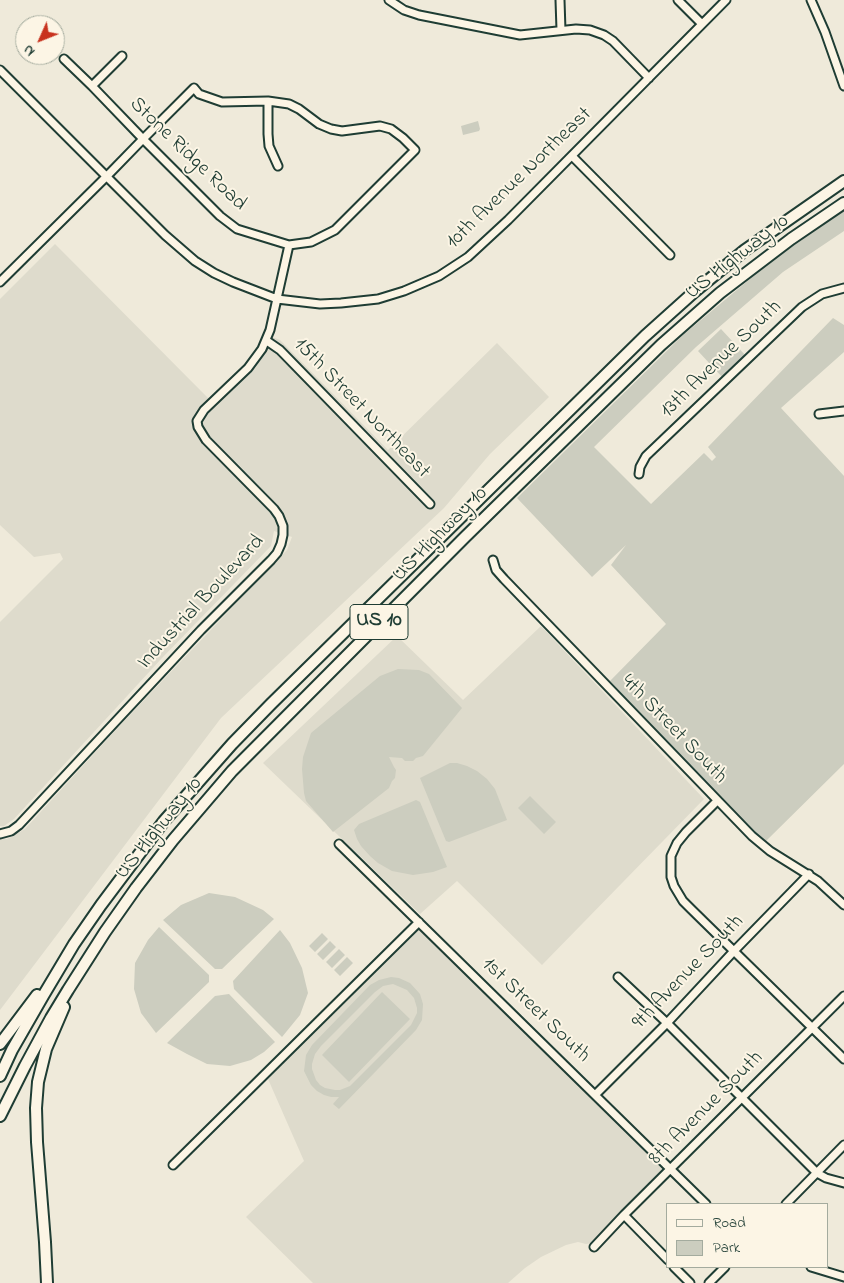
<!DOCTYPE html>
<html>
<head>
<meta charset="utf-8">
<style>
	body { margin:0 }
	#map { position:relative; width:844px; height:1283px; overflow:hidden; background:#efeada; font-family:"Indie Flower",sans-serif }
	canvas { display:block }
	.legend { position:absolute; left:666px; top:1203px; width:162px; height:65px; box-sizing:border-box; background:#fcf5e5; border:1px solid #a4ab9e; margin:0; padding:6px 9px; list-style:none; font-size:15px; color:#1f3d34 }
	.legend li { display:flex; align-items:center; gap:10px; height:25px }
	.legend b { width:25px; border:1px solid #a4ab9e }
	.north { position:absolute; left:15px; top:15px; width:50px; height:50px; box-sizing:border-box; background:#fcf5e5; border:1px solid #a4ab9e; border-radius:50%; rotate:226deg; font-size:14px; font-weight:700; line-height:20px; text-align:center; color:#1f3d34 }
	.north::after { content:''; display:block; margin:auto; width:18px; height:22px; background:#c8321e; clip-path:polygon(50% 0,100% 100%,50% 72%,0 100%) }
</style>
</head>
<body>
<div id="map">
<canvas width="844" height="1283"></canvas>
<ul class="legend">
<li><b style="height:6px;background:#fcf5e5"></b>Road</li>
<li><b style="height:14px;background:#cccdbf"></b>Park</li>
</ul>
<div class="north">N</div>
</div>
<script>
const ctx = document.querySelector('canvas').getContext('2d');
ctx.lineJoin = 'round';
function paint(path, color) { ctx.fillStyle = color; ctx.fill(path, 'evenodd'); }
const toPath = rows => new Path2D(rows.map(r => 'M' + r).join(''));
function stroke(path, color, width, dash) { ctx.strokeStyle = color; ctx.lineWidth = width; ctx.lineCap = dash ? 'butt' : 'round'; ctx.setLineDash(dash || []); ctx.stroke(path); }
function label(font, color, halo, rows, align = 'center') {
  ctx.font = font + ' "Indie Flower",sans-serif'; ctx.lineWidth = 4; ctx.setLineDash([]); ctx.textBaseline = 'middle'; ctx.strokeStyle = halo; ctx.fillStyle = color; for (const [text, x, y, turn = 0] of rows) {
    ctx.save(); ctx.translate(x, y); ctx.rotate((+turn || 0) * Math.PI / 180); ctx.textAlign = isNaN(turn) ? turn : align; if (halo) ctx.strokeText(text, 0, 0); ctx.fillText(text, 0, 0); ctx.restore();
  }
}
const built = toPath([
	[55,244,209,399,214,408,256,367,272,337,280,340,388,450,497,343,549,397,490,454,444,508,221,718,0,1010,0,839,7,839,25,829,124,721,287,550,292,537,274,531,271,546,162,658,14,819,4,826,0,826,0,622,63,559,60,553,34,557,0,525,0,299],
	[541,626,704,799,542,965,457,881,420,914,263,763,397,636,463,700],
	[420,929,664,1171,592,1243,586,1244,578,1242,566,1245,541,1257,525,1268,508,1283,313,1283,246,1217,304,1161,268,1079]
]);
const green = toPath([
	[478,121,480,129,479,131,463,135,461,126],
	[844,211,844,231,783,272,696,347,594,447,651,504,704,453,712,461,716,457,708,447,833,318,844,325,844,352,781,408,844,476,844,764,766,841,751,829,610,681,666,624,611,565,626,545,592,577,517,498,683,335,775,258],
	[721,329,746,356,723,378,698,351],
	[398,669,419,670,429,674,462,708,423,756,416,758,413,761,405,761,402,758,389,757,394,767,396,770,395,778,392,781,389,788,333,832,306,801,304,793,302,769,303,757,311,733,380,676],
	[450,763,457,763,467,766,477,771,487,779,495,789,507,820,449,842,446,841,420,778],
	[530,796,556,822,544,834,518,808],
	[416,800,420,802,447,867,433,872,413,875,392,871,378,863,370,856,361,846,357,839,354,830,359,824],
	[209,893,235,897,263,910,274,919,222,969,215,969,163,920,181,905],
	[159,927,209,975,209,982,156,1033,141,1013,134,989,135,963,148,940],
	[280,930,290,943,302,968,308,993,300,1015,282,1037,234,989,233,981],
	[322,933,328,939,315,952,309,946],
	[330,941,336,947,323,960,317,954],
	[339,949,345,955,332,968,326,962],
	[347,957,353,963,340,976,334,970],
	[391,977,399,978,410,983,420,994,423,1004,422,1020,416,1030,339,1109,333,1104,339,1097,331,1097,324,1095,317,1091,311,1085,304,1071,306,1055,312,1045,370,985,379,980],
	[393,984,407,990,414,998,417,1008,417,1013,411,1025,350,1086,340,1090,335,1090,325,1088,320,1085,316,1080,312,1069,312,1064,315,1054,321,1046,375,992,383,986],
	[382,992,410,1019,349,1082,322,1055],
	[229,994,275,1042,264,1052,251,1060,230,1066,207,1064,187,1054,167,1043,215,996]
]);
const minor = toPath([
	[389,0,404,10,419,15,520,35,576,29,590,30,604,35,613,41,649,78],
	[560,0,561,30],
	[678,0,702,24],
	[811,0,825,32,844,86],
	[0,70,165,235,195,261,214,273,233,282,277,299,320,304,341,303,378,299,404,291,439,276,468,257,508,220,726,0],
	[92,86,122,56],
	[268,101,268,134,269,146,278,166],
	[572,156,670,255],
	[0,282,107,176,143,139,194,88,199,94,222,102,268,101,289,104,299,109,319,124,331,129,342,131,380,126,391,129,403,138,415,150,335,230,311,242,289,245,237,229,220,216,143,139,92,86,64,59],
	[267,341,280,350,430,504],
	[819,414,844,411],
	[639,474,640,467,646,456,802,307,822,294,844,288],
	[493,560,496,570,504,579,752,836,770,851,818,881,844,905],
	[717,801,686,832,677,843,671,856,671,877,674,886,683,901,691,909,844,1059],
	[0,834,11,831,19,825,160,674,201,630,271,560,277,553,281,544,283,535,283,526,279,516,274,509,206,440,198,427,197,421,204,410,248,368,262,349,270,330,289,245],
	[339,844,706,1204],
	[618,977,667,1023,817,1173,826,1178,844,1183],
	[595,1095,667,1023,734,951,809,874],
	[173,1165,419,922],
	[786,1204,844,1145],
	[624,1215,668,1260],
	[594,1247,624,1215,844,996],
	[674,1267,690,1283],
	[811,1267,844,1277],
	[709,1283,725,1267]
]);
const highway = toPath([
	[0,1044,37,995],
	[0,1076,12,1050,43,996,74,944,101,905,164,821,232,744,271,704,645,336,694,292,745,250,844,181],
	[0,1116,25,1066,51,1018,68,990,105,932,136,888,173,840,232,771,465,537,661,345,720,293,791,239,844,203],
	[47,1283,45,1242,37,1142,36,1108,38,1082,46,1049,64,1007]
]);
const shields = [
	[379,622,58]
];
const shieldNames = [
	["US 10",379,622]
];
const streetNames = [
	["Stone Ridge Road",187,155,44],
	["10th Avenue Northeast",520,179,-44],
	["US Highway 10",738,258,-38],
	["13th Avenue South",722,360,-44],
	["15th Street Northeast",361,409,46],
	["US Highway 10",441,535,-45],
	["Industrial Boulevard",202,603,-47],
	["4th Street South",673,730,46],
	["US Highway 10",160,829,-51],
	["9th Avenue South",689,973,-46],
	["1st Street South",535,1011,44],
	["8th Avenue South",707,1109,-45]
];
paint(built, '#dedbcc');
paint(green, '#cccdbf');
stroke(minor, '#1f3d34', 11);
stroke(highway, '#1f3d34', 14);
stroke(minor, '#fcf5e5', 7);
stroke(highway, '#fcf5e5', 10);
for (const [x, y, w] of shields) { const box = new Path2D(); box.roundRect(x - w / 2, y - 17.5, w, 35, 4); ctx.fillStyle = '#fcf5e5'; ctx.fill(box); stroke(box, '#1f3d34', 1); }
label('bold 20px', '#1f3d34', null, shieldNames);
label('21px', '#1f3d34', '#fcf5e5', streetNames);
</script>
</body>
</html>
